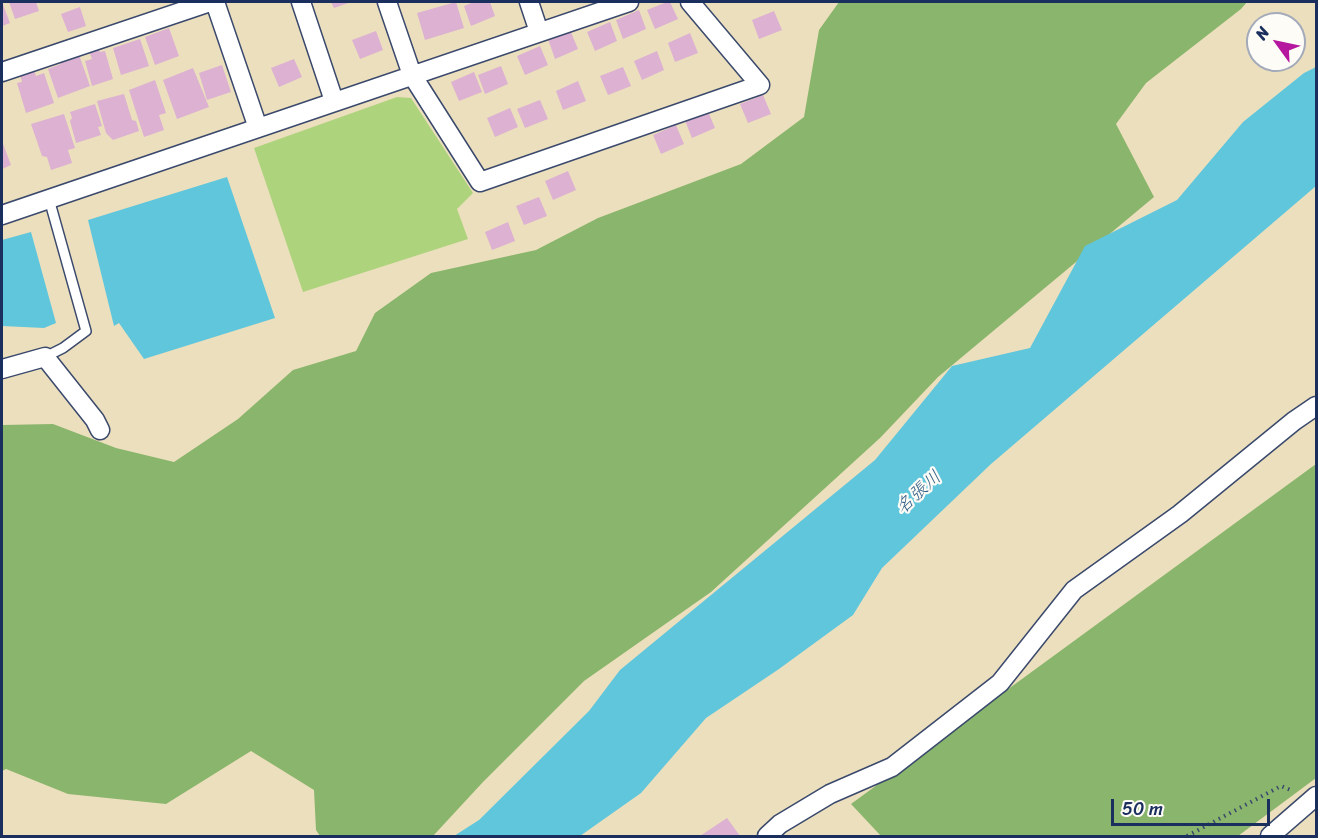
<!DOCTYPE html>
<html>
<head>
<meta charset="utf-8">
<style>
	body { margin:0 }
	#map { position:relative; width:1318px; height:838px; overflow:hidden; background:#ecdfbd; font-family:Sriracha,sans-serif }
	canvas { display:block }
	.frame { position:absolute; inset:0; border:3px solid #1b2f5e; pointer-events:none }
	.north { position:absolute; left:1246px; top:12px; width:60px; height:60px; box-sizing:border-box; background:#fdfcf7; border:2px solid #a3aaba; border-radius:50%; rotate:303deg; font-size:16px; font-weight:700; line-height:24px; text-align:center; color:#1b2f5e }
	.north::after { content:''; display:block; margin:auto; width:21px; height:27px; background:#b5179e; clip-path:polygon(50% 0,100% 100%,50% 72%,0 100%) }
	.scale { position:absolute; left:1111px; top:799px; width:159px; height:27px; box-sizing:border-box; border:3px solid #1b2f5e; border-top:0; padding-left:8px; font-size:18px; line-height:21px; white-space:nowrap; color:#1b2f5e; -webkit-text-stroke:4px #fdfcf7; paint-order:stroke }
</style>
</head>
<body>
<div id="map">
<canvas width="1318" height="838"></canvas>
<div class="frame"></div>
<div class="north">N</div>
<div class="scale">50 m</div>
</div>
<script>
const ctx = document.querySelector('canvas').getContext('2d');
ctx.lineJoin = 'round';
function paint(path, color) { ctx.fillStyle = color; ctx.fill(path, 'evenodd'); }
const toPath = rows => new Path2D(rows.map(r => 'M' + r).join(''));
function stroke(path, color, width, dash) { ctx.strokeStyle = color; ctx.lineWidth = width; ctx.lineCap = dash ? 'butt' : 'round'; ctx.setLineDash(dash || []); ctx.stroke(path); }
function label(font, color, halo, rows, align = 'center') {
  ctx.font = font + ' Sriracha,"Klee One",sans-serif'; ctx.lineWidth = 4.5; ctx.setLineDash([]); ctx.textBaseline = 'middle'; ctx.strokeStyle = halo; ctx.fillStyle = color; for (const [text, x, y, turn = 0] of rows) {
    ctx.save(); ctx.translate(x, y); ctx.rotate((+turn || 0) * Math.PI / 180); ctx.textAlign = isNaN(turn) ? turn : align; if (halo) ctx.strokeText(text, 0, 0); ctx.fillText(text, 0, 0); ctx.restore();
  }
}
const green = toPath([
	[397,97,411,98,473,193,457,209,468,239,303,292,254,148]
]);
const forest = toPath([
	[839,2,1247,2,1241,9,1146,83,1116,124,1154,197,938,377,880,438,711,592,584,681,483,782,433,836,320,836,316,830,314,790,251,751,166,804,68,794,6,769,2,771,2,425,53,424,116,448,174,462,238,419,293,370,356,351,375,313,431,273,536,250,598,218,741,164,804,117,819,30],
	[1316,464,1316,778,1238,836,881,836,851,804]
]);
const water = toPath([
	[1316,67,1316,186,991,464,882,568,853,615,779,669,706,718,641,793,580,836,454,836,479,820,589,711,620,670,875,460,952,366,1030,348,1085,246,1177,200,1243,122,1304,73],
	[227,177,275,318,144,359,119,323,114,326,88,220],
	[31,232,56,323,44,328,2,326,2,240]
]);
const building = toPath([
	[2,2,10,23,2,26],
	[9,2,36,2,39,11,15,19],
	[331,2,351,2,334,8],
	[456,2,464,28,425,40,417,13],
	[474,2,490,2,495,16,471,26,464,6],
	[667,2,670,2,678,19,655,29,647,10],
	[80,7,86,26,68,32,61,14],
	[639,10,646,29,623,39,616,20],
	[774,11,782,30,759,39,752,20],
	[610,22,617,41,595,51,587,32],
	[169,28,179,56,155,65,145,37],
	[570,30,578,49,555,59,548,39],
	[376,31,383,50,360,59,352,40],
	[690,33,698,53,675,62,668,43],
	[140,39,149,66,121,75,113,48],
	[540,46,548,65,525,75,517,56],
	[98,48,100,52,105,51,113,79,92,86,85,61,92,59,89,51],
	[77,49,90,86,58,98,48,69,61,64,58,56],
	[657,51,664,70,642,80,634,61],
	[294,59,302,77,279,87,271,68],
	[222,65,231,92,207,100,199,73],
	[501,66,508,84,485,94,478,75],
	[33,67,36,76,44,73,54,103,26,113,17,83,22,82,19,71],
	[623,67,631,86,608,95,600,76],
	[193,68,209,107,177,119,163,80],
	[474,72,482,92,459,101,451,82],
	[155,80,166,113,159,115,164,130,144,137,129,90],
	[578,81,586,101,563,110,556,91],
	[124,94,132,120,136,121,139,131,113,140,106,133,97,101],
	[763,95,771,114,748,123,740,104],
	[540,100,548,119,525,128,517,109],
	[95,104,102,126,98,127,101,135,76,143,70,121,72,118,70,112],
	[510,108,518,127,495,137,487,118],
	[707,109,715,128,692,138,684,118],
	[64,114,75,148,68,150,72,163,51,170,47,157,42,156,31,124],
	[676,125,684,144,661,154,653,135],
	[2,141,11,165,2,169],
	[568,171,576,190,553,200,545,181],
	[539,197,547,216,524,225,516,206],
	[508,222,515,241,492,250,485,232],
	[727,818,740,836,700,836]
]);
const path = toPath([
	[1187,836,1281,786,1293,791]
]);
const service = toPath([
	[45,357,63,348,86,331,49,199]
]);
const minor = toPath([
	[215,2,258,128],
	[301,2,334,101],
	[387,2,412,75,480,182,760,85,690,2],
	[529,2,539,32],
	[2,72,210,2],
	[2,215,629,2],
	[2,369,45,357,95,420,100,430],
	[767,836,780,824,830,794,892,767,1000,683,1074,590,1180,514,1294,421,1316,406],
	[1270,836,1316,796]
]);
const waterNames = [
	["名張川",919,493,-42]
];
paint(green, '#aed37d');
paint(forest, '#8ab56c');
paint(water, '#5fc6dc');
paint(building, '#dcb1d2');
stroke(service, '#3a496c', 12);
stroke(minor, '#3a496c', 21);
stroke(path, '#3a496c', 4, [1.5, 4.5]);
stroke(service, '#fff', 9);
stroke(minor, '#fff', 18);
label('italic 18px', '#2f5c84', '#fdfcf7', waterNames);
</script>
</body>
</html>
